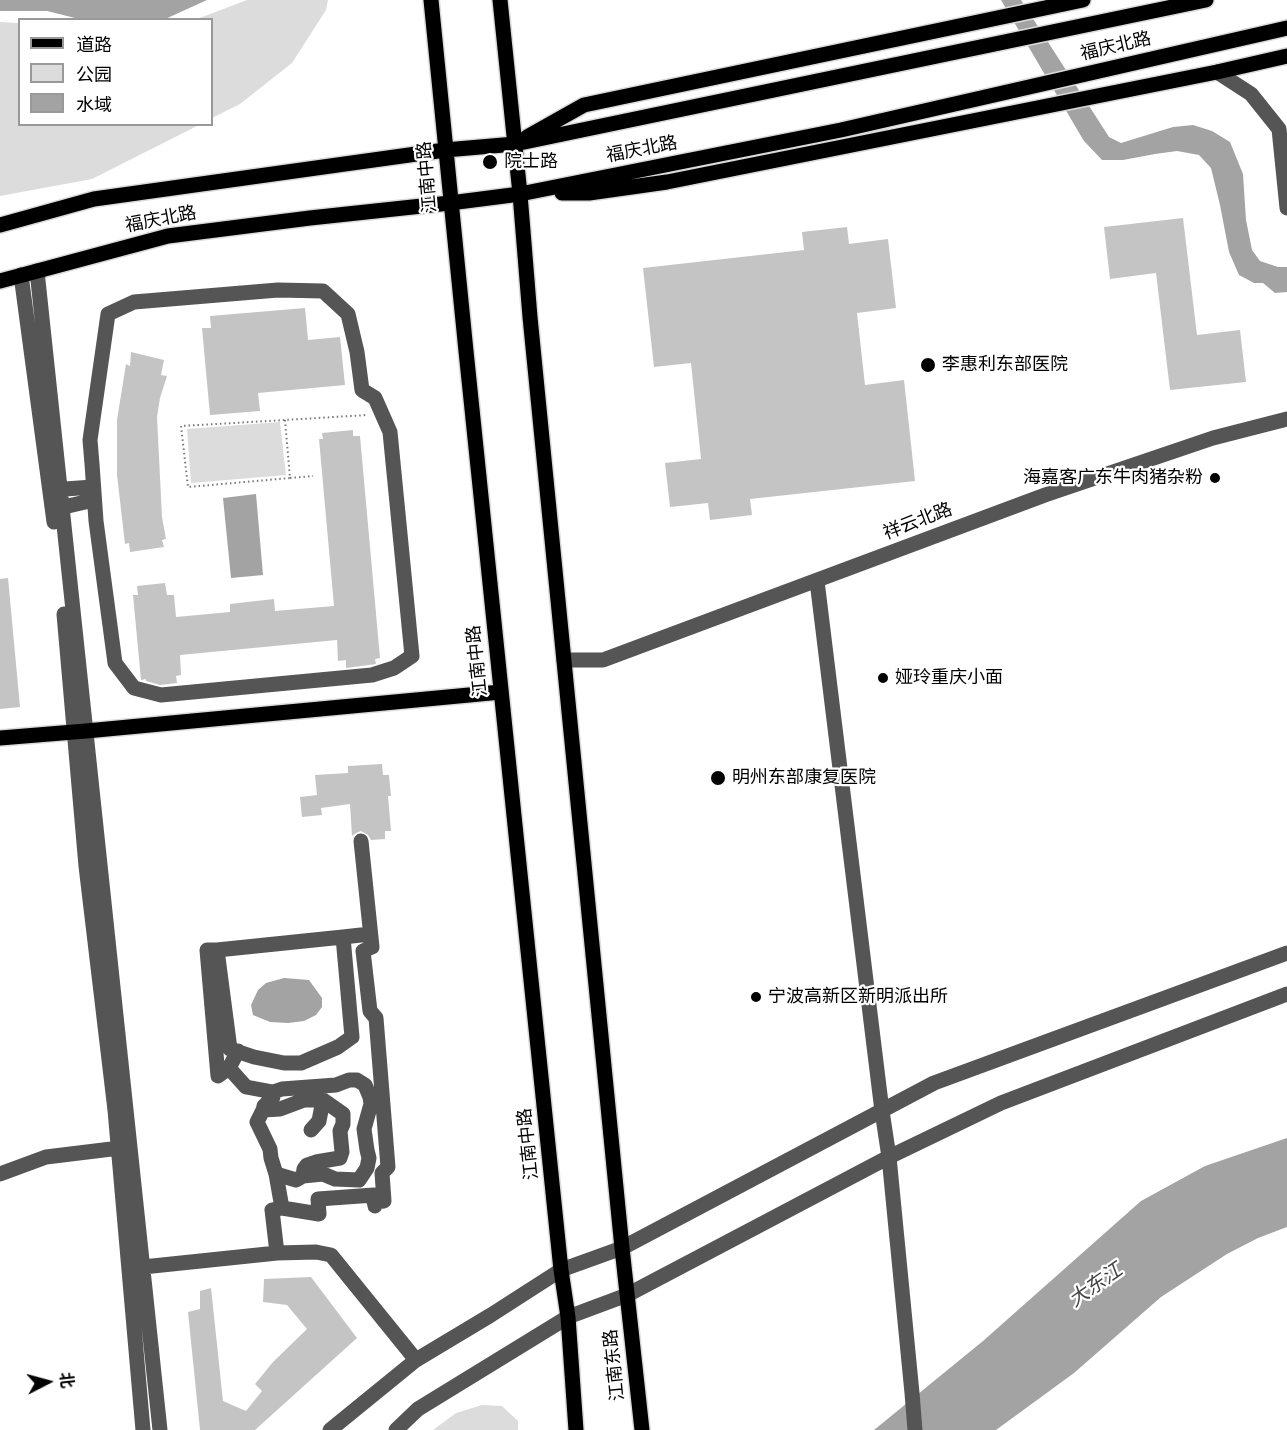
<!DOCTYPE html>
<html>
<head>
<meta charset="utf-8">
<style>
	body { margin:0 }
	#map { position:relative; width:1287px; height:1430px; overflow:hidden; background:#fff; font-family:"DejaVu Sans","Noto Sans SC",sans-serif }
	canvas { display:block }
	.legend { position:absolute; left:18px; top:18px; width:195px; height:108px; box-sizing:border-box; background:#fff; border:2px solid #999; margin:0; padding:8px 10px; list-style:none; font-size:18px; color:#000 }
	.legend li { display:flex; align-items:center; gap:12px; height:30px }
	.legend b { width:30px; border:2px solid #999 }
	.north { position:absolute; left:18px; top:1352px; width:60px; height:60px; -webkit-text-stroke:4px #fff; paint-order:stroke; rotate:84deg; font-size:16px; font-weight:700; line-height:24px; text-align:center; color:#000 }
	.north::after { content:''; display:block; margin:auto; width:21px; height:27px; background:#000; clip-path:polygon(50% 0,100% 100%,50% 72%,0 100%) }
</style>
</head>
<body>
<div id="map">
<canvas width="1287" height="1430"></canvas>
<ul class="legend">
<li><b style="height:8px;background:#000"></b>道路</li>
<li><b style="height:16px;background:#dcdcdc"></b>公园</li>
<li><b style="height:16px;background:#a3a3a3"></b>水域</li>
</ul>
<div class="north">北</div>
</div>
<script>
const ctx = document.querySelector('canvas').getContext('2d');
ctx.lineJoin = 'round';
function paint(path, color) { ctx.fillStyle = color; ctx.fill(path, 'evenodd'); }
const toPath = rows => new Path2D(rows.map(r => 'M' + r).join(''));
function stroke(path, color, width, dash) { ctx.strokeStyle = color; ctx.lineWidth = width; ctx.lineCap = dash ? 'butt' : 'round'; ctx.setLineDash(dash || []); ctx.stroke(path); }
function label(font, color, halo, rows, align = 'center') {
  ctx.font = font + ' "DejaVu Sans","Noto Sans SC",sans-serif'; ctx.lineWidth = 4.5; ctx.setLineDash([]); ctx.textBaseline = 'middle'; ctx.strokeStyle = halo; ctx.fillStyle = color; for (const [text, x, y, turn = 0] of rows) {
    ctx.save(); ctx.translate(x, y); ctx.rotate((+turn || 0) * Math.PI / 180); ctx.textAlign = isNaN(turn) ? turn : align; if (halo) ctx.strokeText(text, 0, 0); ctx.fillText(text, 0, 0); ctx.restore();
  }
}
const green = toPath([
	[247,0,328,0,326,10,292,63,240,104,212,118,212,20,197,19],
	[0,22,19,23,20,124,199,125,92,179,0,196],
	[280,422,286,475,191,483,187,429],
	[482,1405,502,1406,518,1421,518,1430,433,1430,456,1413]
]);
const water = toPath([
	[0,0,207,0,163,20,79,19,47,11,0,11],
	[1001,0,1021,0,1109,137,1121,143,1173,127,1193,125,1212,131,1230,142,1243,174,1246,220,1252,250,1260,261,1278,267,1287,267,1287,292,1275,293,1263,283,1254,283,1239,275,1229,252,1220,205,1211,168,1199,155,1177,151,1155,154,1123,160,1102,160,1084,141,1078,131],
	[256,494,263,575,231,578,223,498],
	[284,978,309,980,322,998,322,1007,316,1015,304,1021,288,1023,270,1022,253,1015,251,1005,258,990,266,983],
	[1287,1138,1287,1227,1258,1238,1227,1254,1161,1297,1074,1373,996,1430,874,1430,983,1341,1141,1201,1205,1166]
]);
const building = toPath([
	[1183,218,1197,335,1240,330,1246,382,1170,390,1156,273,1110,279,1104,227],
	[847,227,849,244,888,239,896,308,857,313,865,385,904,380,915,481,750,499,752,515,710,520,708,503,670,507,665,463,701,459,691,363,654,367,643,268,804,250,802,232],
	[305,308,308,340,340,337,345,385,258,393,260,411,210,415,202,328,211,328,210,316],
	[131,352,164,360,161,375,167,376,160,398,157,417,162,517,166,539,162,540,164,547,130,552,129,543,125,544,117,475,117,420,126,364,130,366],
	[353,430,353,436,360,436,380,658,375,659,376,664,346,668,346,660,338,661,337,640,180,655,181,675,176,676,177,683,160,685,146,681,146,679,141,680,133,595,138,595,137,586,165,583,167,595,174,595,176,617,230,612,230,604,274,599,275,611,334,606,319,439,323,439,322,433],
	[8,578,20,707,0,709,0,579],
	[382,764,383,775,389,775,391,796,388,796,391,831,385,831,385,839,371,840,368,835,361,831,356,833,352,836,350,804,321,808,322,815,302,817,300,797,317,795,315,775,348,773,348,766],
	[311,1277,357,1338,255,1430,200,1430,188,1312,200,1309,200,1291,211,1288,223,1401,246,1411,262,1391,255,1384,273,1362,307,1329,287,1305,263,1302,264,1279]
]);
const path = toPath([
	[285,420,290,478,188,487,181,426,285,420,367,415],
	[290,478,313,476]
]);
const minor = toPath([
	[1217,72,1251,94,1279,129,1287,208],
	[37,271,160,1430],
	[21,275,54,522],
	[278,290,323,291,348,314,357,352,362,390,375,398,390,432,412,656,394,668,372,675,161,695,134,688,115,663,96,521,92,464,90,440,108,314,134,302,278,290],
	[51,490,93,487],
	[55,509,94,500],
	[817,581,882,1111,889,1157,912,1393,915,1430],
	[64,614,86,866,115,1110,143,1430],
	[564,660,603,660,1045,495,1213,438,1287,419],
	[361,841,372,947,363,951,370,1011,376,1018,388,1167,382,1173,384,1201,374,1202],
	[343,937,352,1037,338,1047,301,1063,284,1063,254,1057,230,1049,217,950,343,937,370,934],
	[217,950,207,950,218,1076,229,1068,238,1051],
	[229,1068,246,1087,273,1092],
	[266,1110,264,1106,273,1097,273,1092,282,1089,336,1085,349,1080,357,1080,365,1085,370,1097,371,1104,364,1129,367,1150,369,1158,367,1168,359,1180,335,1179,323,1174,303,1176,296,1180,276,1174],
	[311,1130,319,1121,323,1100],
	[0,1174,46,1157,128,1147],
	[282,1208,319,1214,318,1199,374,1195,375,1206],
	[277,1253,272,1210,282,1208,276,1174,271,1158,270,1149,257,1122,263,1110,280,1109,304,1100,323,1100,343,1114,343,1124,340,1131,342,1152,340,1158,316,1162,307,1165,304,1169,303,1176],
	[143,1267,277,1253,316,1252,331,1255,416,1360],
	[330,1430,416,1360,491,1315,561,1270,622,1248,934,1083,1287,953],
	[396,1430,418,1409,568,1317,627,1295,889,1157,1001,1103,1287,994]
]);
const major = toPath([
	[431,0,466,351,561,1270,568,1317,576,1430],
	[500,0,520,194,530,317,622,1248,642,1430],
	[527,137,584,105,1083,0],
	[562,193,589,193,667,182,1217,72,1287,56],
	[0,225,94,199,445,150,515,144,1206,0],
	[0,281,168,236,310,218,450,203,520,194,841,130,1287,28],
	[0,738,86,731,501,692]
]);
const markers = [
	[490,162,8,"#000"],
	[928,365,8,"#000"],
	[1215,478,6,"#000"],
	[883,678,6,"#000"],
	[718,778,8,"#000"],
	[756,997,6,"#000"]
];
const streetNames = [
	["福庆北路",1116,47,-13],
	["福庆北路",642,150,-11],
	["江南中路",428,177,-95],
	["福庆北路",161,220,-11],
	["祥云北路",918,522,-21],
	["江南中路",478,661,-96],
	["江南中路",529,1144,-96],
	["江南东路",615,1365,-96]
];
const poiNames = [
	["院士路",504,162],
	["李惠利东部医院",942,365],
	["海嘉客广东牛肉猪杂粉",1203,478,"right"],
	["娅玲重庆小面",895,678],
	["明州东部康复医院",732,778],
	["宁波高新区新明派出所",768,997]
];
const waterNames = [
	["大东江",1096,1286,-35]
];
paint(green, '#dcdcdc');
paint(water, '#a3a3a3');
paint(building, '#c4c4c4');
stroke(major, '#dbdbdb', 18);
stroke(path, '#777', 2, [1.5, 3]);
stroke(minor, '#555', 15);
stroke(major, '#000', 15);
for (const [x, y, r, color] of markers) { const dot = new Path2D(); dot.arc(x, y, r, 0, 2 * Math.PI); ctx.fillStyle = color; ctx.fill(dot); stroke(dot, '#fff', 2); }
label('18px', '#000', '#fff', streetNames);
label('18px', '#000', '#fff', poiNames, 'left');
label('italic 20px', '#444', '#fff', waterNames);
</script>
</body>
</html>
